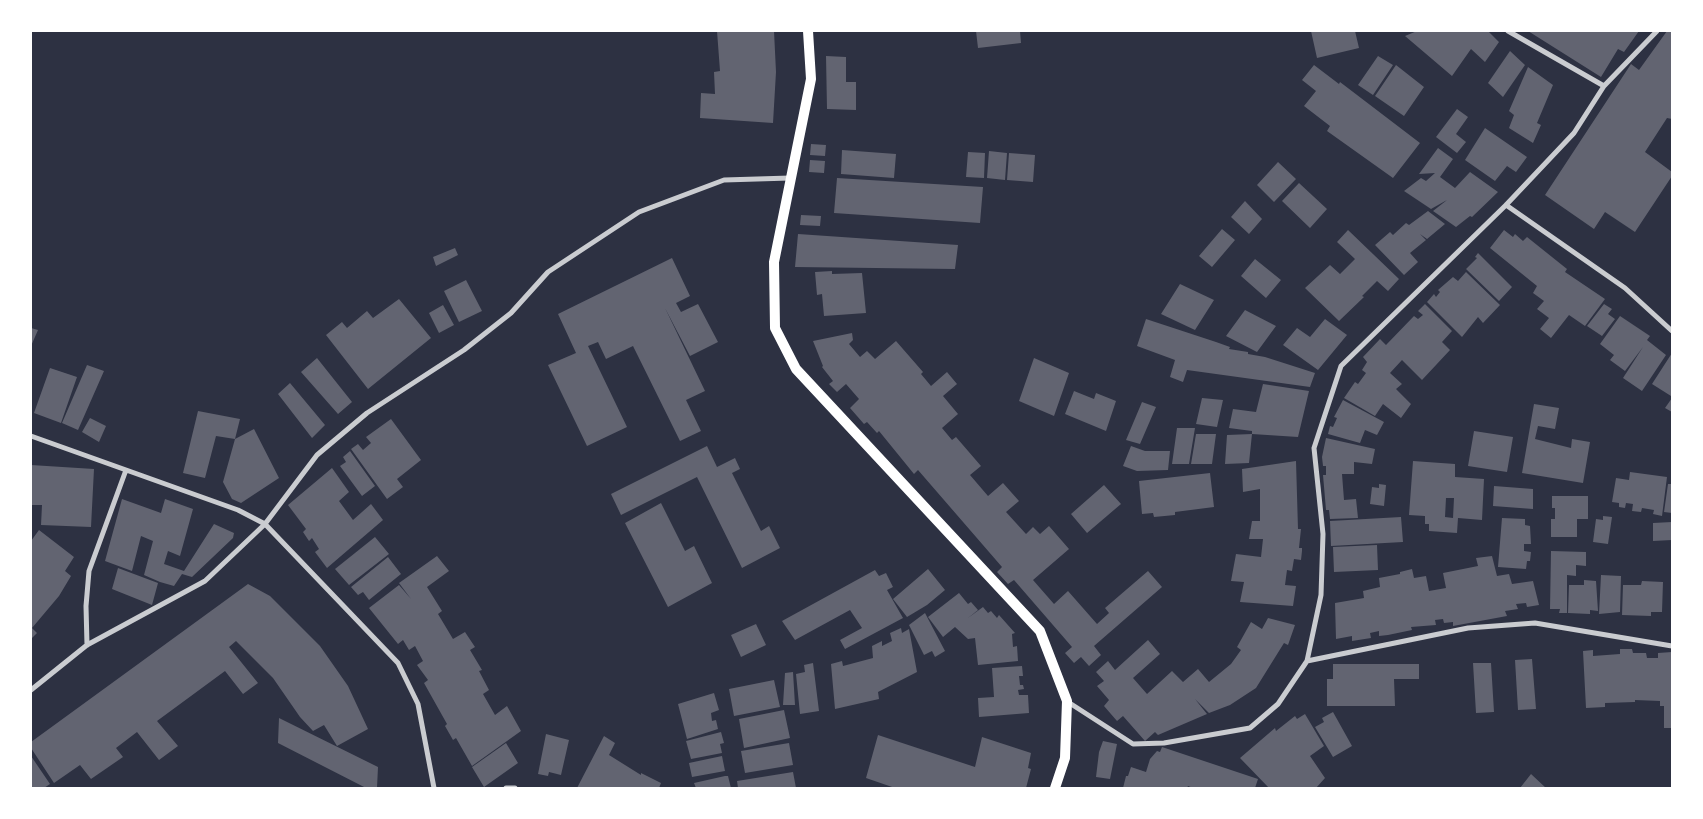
<!DOCTYPE html>
<html>
<head>
<meta charset="utf-8">
<style>
	body { margin:0 }
	#map { position:relative; width:1703px; height:819px; overflow:hidden; background:#2d3142; font-family:Ubuntu,sans-serif }
	canvas { display:block }
	.frame { position:absolute; inset:0; border:32px solid #fff; pointer-events:none }
</style>
</head>
<body>
<div id="map">
<canvas width="1703" height="819"></canvas>
<div class="frame"></div>
</div>
<script>
const ctx = document.querySelector('canvas').getContext('2d');
ctx.lineJoin = 'round';
function paint(path, color) { ctx.fillStyle = color; ctx.fill(path, 'evenodd'); }
const toPath = rows => new Path2D(rows.map(r => 'M' + r).join(''));
function stroke(path, color, width, dash) { ctx.strokeStyle = color; ctx.lineWidth = width; ctx.lineCap = dash ? 'butt' : 'round'; ctx.setLineDash(dash || []); ctx.stroke(path); }
const building = toPath([
	[717,31,774,31,776,72,773,123,700,118,701,93,715,94,714,72,720,71],
	[976,31,1020,31,1021,43,978,48],
	[1311,31,1355,31,1359,48,1317,58],
	[1417,31,1488,31,1499,42,1485,62,1471,49,1452,76,1405,36],
	[1528,31,1639,31,1624,52,1618,49,1601,77],
	[1667,31,1672,31,1672,119,1667,118,1645,152,1672,172,1672,176,1635,232,1605,212,1594,229,1545,195,1631,64,1639,70],
	[1510,51,1525,65,1503,97,1488,83],
	[826,56,846,57,846,82,856,82,856,110,827,109],
	[1378,56,1393,65,1373,95,1358,85],
	[1314,65,1339,84,1340,82,1420,143,1393,178,1327,131,1330,126,1304,106,1316,91,1302,80],
	[1396,65,1424,87,1404,116,1375,96],
	[1528,67,1553,85,1537,123,1541,125,1533,143,1509,128,1514,115,1509,111],
	[1457,109,1468,117,1456,134,1466,142,1457,153,1436,137],
	[1485,128,1527,157,1516,172,1507,166,1495,181,1465,160],
	[811,144,826,145,825,156,810,155],
	[1438,148,1453,159,1440,177,1455,188,1470,172,1498,192,1472,217,1470,216,1456,227,1433,211,1447,200,1431,209,1404,191,1421,178,1426,181,1435,173,1419,174],
	[842,150,896,154,894,178,841,174],
	[989,151,1007,153,1005,180,987,178],
	[968,152,985,153,984,178,966,177],
	[1009,153,1035,155,1033,182,1007,180],
	[810,160,825,161,824,173,809,172],
	[1278,162,1296,179,1274,202,1257,185],
	[837,178,983,187,980,223,834,213],
	[1299,183,1327,209,1310,228,1282,201],
	[1245,201,1262,219,1249,234,1231,217],
	[1428,211,1445,224,1427,239,1420,234,1426,240,1410,253,1418,262,1404,275,1375,245,1390,232,1393,235,1406,223,1409,225],
	[801,215,821,216,820,226,800,225],
	[1222,229,1235,240,1212,267,1199,256],
	[1348,230,1399,279,1388,291,1377,281,1362,296,1364,297,1339,321,1305,288,1330,265,1340,274,1355,259,1337,242],
	[1504,230,1513,237,1515,234,1523,241,1527,237,1567,269,1565,272,1605,299,1585,326,1569,315,1551,338,1540,329,1549,318,1537,309,1544,301,1533,293,1537,286,1490,248],
	[798,234,958,245,955,269,795,267],
	[455,248,458,255,436,266,433,257],
	[1478,253,1512,287,1499,301,1466,269,1477,258,1475,257],
	[672,258,690,296,676,303,681,312,698,304,718,342,690,356,665,308,705,391,686,400,701,431,680,441,633,346,606,359,598,342,588,346,627,427,587,446,548,365,576,353,558,314],
	[1255,259,1281,280,1266,298,1241,276],
	[832,271,832,274,862,273,866,313,824,316,822,294,817,295,815,272],
	[1466,272,1500,305,1483,323,1478,317,1462,337,1427,302,1434,294,1436,297,1440,292,1438,290,1453,277,1458,281],
	[466,280,482,311,459,322,444,291],
	[1180,284,1214,300,1195,330,1161,314],
	[399,299,431,338,368,389,326,335,342,322,347,328,367,311,373,318],
	[1425,304,1452,331,1442,342,1450,350,1422,380,1402,360,1390,373,1402,384,1396,389,1411,404,1401,418,1383,404,1375,416,1344,398,1355,382,1358,384,1366,373,1362,370,1367,362,1363,357,1380,339,1386,345,1414,316,1418,319,1423,315,1418,311],
	[1604,304,1612,309,1608,314,1615,319,1602,336,1587,326],
	[443,305,454,325,439,333,429,313],
	[1245,310,1276,326,1257,352,1226,336],
	[1620,316,1650,336,1647,340,1666,355,1642,391,1623,378,1643,347,1625,371,1610,360,1614,355,1600,344],
	[1146,319,1216,342,1230,347,1229,349,1248,352,1248,354,1265,357,1315,373,1310,387,1187,370,1183,382,1170,377,1175,360,1137,346],
	[1325,319,1347,335,1318,370,1283,345,1297,328,1310,337],
	[31,328,38,330,31,346],
	[852,333,853,340,849,344,860,357,867,351,875,359,896,341,923,372,921,374,931,386,947,372,957,384,943,396,958,414,942,428,952,440,956,437,981,466,970,475,988,496,1003,483,1019,501,1006,512,1026,534,1033,527,1040,534,1049,526,1069,549,1033,580,1054,604,1068,591,1097,624,1109,613,1105,608,1148,571,1162,587,1094,646,1101,655,1089,666,1081,657,1074,663,1065,653,1072,647,1014,580,1008,584,997,572,1002,567,918,470,914,474,879,431,877,433,867,422,864,424,850,408,859,399,846,384,837,392,829,384,833,381,822,367,823,366,813,341],
	[1672,353,1672,395,1671,396,1652,384],
	[317,358,352,402,338,414,301,372],
	[1034,358,1069,373,1054,416,1019,401],
	[87,365,104,371,78,430,62,423],
	[50,368,77,377,61,423,34,413],
	[290,383,325,425,312,438,278,394],
	[1263,384,1309,391,1298,437,1252,434,1252,431,1229,428,1233,409,1256,412],
	[1074,391,1094,399,1096,393,1116,401,1106,431,1065,414],
	[1202,398,1223,400,1217,427,1196,424],
	[1672,398,1672,412,1665,408],
	[1343,400,1384,422,1377,435,1365,430,1360,443,1328,434,1330,426,1333,427,1337,418,1334,417],
	[1142,402,1156,407,1140,444,1126,440],
	[1534,404,1559,408,1555,429,1538,426,1535,439,1571,448,1572,439,1590,442,1583,483,1522,473],
	[198,411,240,419,235,439,216,436,205,478,183,473],
	[90,418,106,426,99,442,82,432],
	[391,419,421,460,397,479,403,487,387,499,351,449,358,444,363,450,371,443,366,437],
	[1177,428,1195,428,1189,464,1172,464],
	[254,429,279,478,241,503,232,499,223,482,235,439],
	[1474,431,1513,437,1507,472,1468,466],
	[1196,434,1216,434,1212,464,1191,464],
	[1252,434,1249,463,1225,464,1227,435],
	[1326,438,1375,449,1372,464,1354,462,1354,474,1342,474,1344,500,1356,499,1358,518,1330,519,1329,510,1326,510,1323,475,1326,475,1326,466,1323,466,1322,457],
	[707,446,717,467,735,458,740,469,732,473,761,531,769,526,780,548,742,568,697,477,621,515,611,494],
	[1131,446,1145,451,1170,451,1168,470,1137,471,1123,466],
	[350,451,375,486,362,496,340,466,346,462,343,457],
	[1296,461,1298,529,1301,529,1299,548,1302,548,1302,551,1301,560,1294,559,1292,571,1287,570,1285,585,1296,586,1293,606,1240,602,1244,582,1231,581,1236,554,1261,557,1263,539,1249,539,1252,521,1260,521,1260,489,1243,492,1242,469],
	[1413,461,1455,464,1455,477,1484,479,1482,520,1458,518,1457,533,1429,531,1429,524,1425,524,1425,516,1409,515],
	[1446,498,1454,498,1453,518,1445,517],
	[31,465,94,469,91,527,41,525,42,505,31,505],
	[332,468,349,492,339,501,353,520,371,504,383,520,327,568,315,552,319,549,312,538,309,541,303,532,306,529,288,505],
	[1630,472,1667,477,1662,516,1653,514,1654,510,1642,508,1641,512,1632,511,1633,504,1626,503,1625,508,1619,507,1619,503,1612,502,1616,478,1629,480],
	[1210,473,1214,507,1175,512,1175,515,1154,517,1153,513,1142,514,1139,481],
	[1379,484,1386,485,1384,506,1370,504,1372,487,1379,488],
	[1668,484,1672,484,1672,513,1664,512],
	[1104,485,1121,504,1087,533,1071,514],
	[1494,486,1533,489,1533,509,1493,506],
	[1552,496,1588,496,1588,519,1577,519,1577,537,1551,537,1551,519,1555,519,1555,508,1552,508],
	[122,499,161,513,165,499,193,509,180,556,168,551,164,564,184,571,214,524,234,533,233,538,192,577,182,574,174,586,160,582,144,575,153,541,141,536,132,571,105,561],
	[661,503,685,551,694,546,712,583,668,607,625,523],
	[1603,516,1612,517,1608,544,1593,542,1596,519,1603,520],
	[1401,517,1403,542,1331,546,1330,521],
	[1502,518,1525,519,1525,525,1530,526,1531,544,1524,544,1524,551,1531,552,1530,561,1527,561,1526,569,1498,567],
	[1672,522,1672,540,1653,541,1653,523],
	[39,530,74,557,65,571,71,576,59,596,32,628,37,633,31,639,31,541],
	[375,537,389,554,349,585,335,569],
	[1377,545,1378,570,1334,572,1333,547],
	[1551,551,1586,552,1586,566,1576,565,1576,576,1567,575,1567,613,1559,613,1560,609,1550,609],
	[437,556,449,571,427,587,442,611,438,614,453,639,465,632,475,647,470,650,482,670,479,671,489,690,483,694,495,715,507,706,521,731,472,766,456,738,453,740,445,726,447,724,424,683,428,680,417,665,423,661,415,646,409,650,403,640,398,644,369,608,399,585,411,599,399,583],
	[1492,556,1497,576,1509,574,1512,584,1533,581,1539,605,1527,607,1526,603,1516,604,1518,609,1505,611,1507,616,1453,626,1453,622,1444,623,1443,619,1435,620,1436,625,1411,627,1412,630,1388,635,1379,636,1379,631,1370,633,1371,638,1352,641,1352,636,1336,639,1335,603,1364,598,1363,591,1380,587,1379,578,1400,574,1400,572,1412,569,1414,578,1426,576,1429,591,1446,588,1443,573,1478,566,1476,558],
	[388,557,401,574,369,600,363,592,358,595,351,587],
	[118,568,158,583,152,605,112,589],
	[928,569,945,590,927,605,907,617,893,599],
	[875,570,879,576,886,573,893,587,887,590,903,618,845,649,840,640,862,628,850,610,795,640,782,621],
	[1601,575,1621,576,1620,612,1599,614],
	[1584,580,1596,581,1598,611,1590,610,1590,614,1568,613,1569,585,1584,585],
	[1642,581,1663,582,1662,612,1651,612,1651,616,1622,615,1623,585,1641,585],
	[248,584,270,596,320,646,348,686,368,729,337,746,324,725,313,731,300,717,273,678,236,641,229,647,258,683,243,694,225,671,157,721,178,746,159,760,137,732,116,748,123,757,91,779,80,765,54,783,31,748,31,742],
	[959,593,968,604,971,602,978,610,968,618,983,607,988,613,991,611,997,618,999,615,1015,633,1012,634,1013,647,1017,646,1018,661,978,665,975,638,968,639,955,627,943,637,928,617],
	[925,613,945,651,935,657,932,651,924,655,909,625],
	[1268,618,1295,625,1288,645,1284,643,1256,688,1230,705,1209,713,1195,699,1207,714,1158,735,1155,732,1145,741,1123,716,1117,721,1104,706,1109,700,1097,686,1104,681,1096,672,1108,661,1115,670,1148,640,1160,654,1133,678,1147,694,1172,671,1183,682,1198,669,1209,682,1231,664,1241,650,1237,647,1251,622,1262,629],
	[756,624,766,645,741,657,731,635],
	[901,628,902,633,909,629,917,672,878,692,879,699,835,709,831,664,842,661,843,666,873,658,872,646,882,641,882,646,892,641,890,633],
	[1620,649,1632,649,1633,653,1646,653,1647,658,1658,658,1658,653,1672,652,1672,728,1664,728,1664,706,1660,706,1660,701,1635,700,1635,702,1605,703,1605,707,1586,708,1583,651,1593,650,1593,656,1620,654],
	[1532,659,1536,709,1518,710,1515,660],
	[813,663,819,711,800,714,796,674,805,672,804,665],
	[1473,663,1491,663,1494,712,1476,713],
	[1333,664,1419,664,1419,679,1394,679,1395,706,1327,706,1327,679,1333,679],
	[1022,666,1023,676,1019,676,1020,685,1023,685,1024,689,1018,690,1019,695,1028,695,1029,713,979,717,978,698,994,697,992,668],
	[793,672,795,705,783,705,785,673],
	[774,680,780,707,734,716,729,689],
	[714,693,719,710,711,713,712,721,716,720,718,729,687,739,678,704],
	[784,710,790,738,744,748,739,719],
	[1333,712,1352,746,1333,757,1315,727,1324,722,1322,718],
	[1305,714,1324,746,1310,756,1325,778,1316,788,1269,788,1240,758,1275,728,1276,731,1295,716,1297,719],
	[279,718,378,767,377,788,366,788,278,743],
	[721,732,724,743,720,744,722,753,691,759,686,741],
	[546,734,569,740,561,775,549,772,548,776,538,774],
	[878,735,975,767,982,737,1031,753,1028,768,1031,769,1026,788,895,788,866,778],
	[604,736,615,743,609,755,641,775,641,773,661,783,659,788,577,788],
	[1103,741,1117,744,1110,779,1096,777,1099,752],
	[506,743,518,763,484,787,472,767],
	[789,743,793,765,745,773,741,751],
	[1162,747,1258,779,1255,788,1193,788,1188,786,1187,788,1123,788,1126,776,1128,776,1131,767,1146,772,1150,759,1157,751,1160,752],
	[31,756,50,784,44,788,31,788],
	[722,756,725,771,692,777,689,763],
	[793,772,796,788,738,788,737,781],
	[1531,774,1546,788,1520,788],
	[725,776,728,776,731,788,696,788,694,783]
]);
const minor = toPath([
	[1508,31,1604,86],
	[1506,205,1625,288,1672,331],
	[31,436,238,510,265,524,398,663,418,704,434,788],
	[87,645,86,606,89,571,126,470],
	[1307,661,1468,628,1535,623,1672,646],
	[31,690,87,645,205,581,265,524,317,455,367,413,464,350,511,313,548,272,639,212,724,180,790,178],
	[1068,702,1133,744,1164,743,1250,728,1278,704,1307,661,1321,595,1323,534,1314,448,1341,366,1506,205,1574,133,1604,86,1657,31],
	[506,788,515,788]
]);
const secondary = toPath([
	[808,31,811,79,774,262,775,328,796,369,1040,631,1067,701,1065,758,1055,788]
]);
paint(building, '#626471');
stroke(minor, '#caccd0', 5);
stroke(secondary, '#fff', 10);
</script>
</body>
</html>
